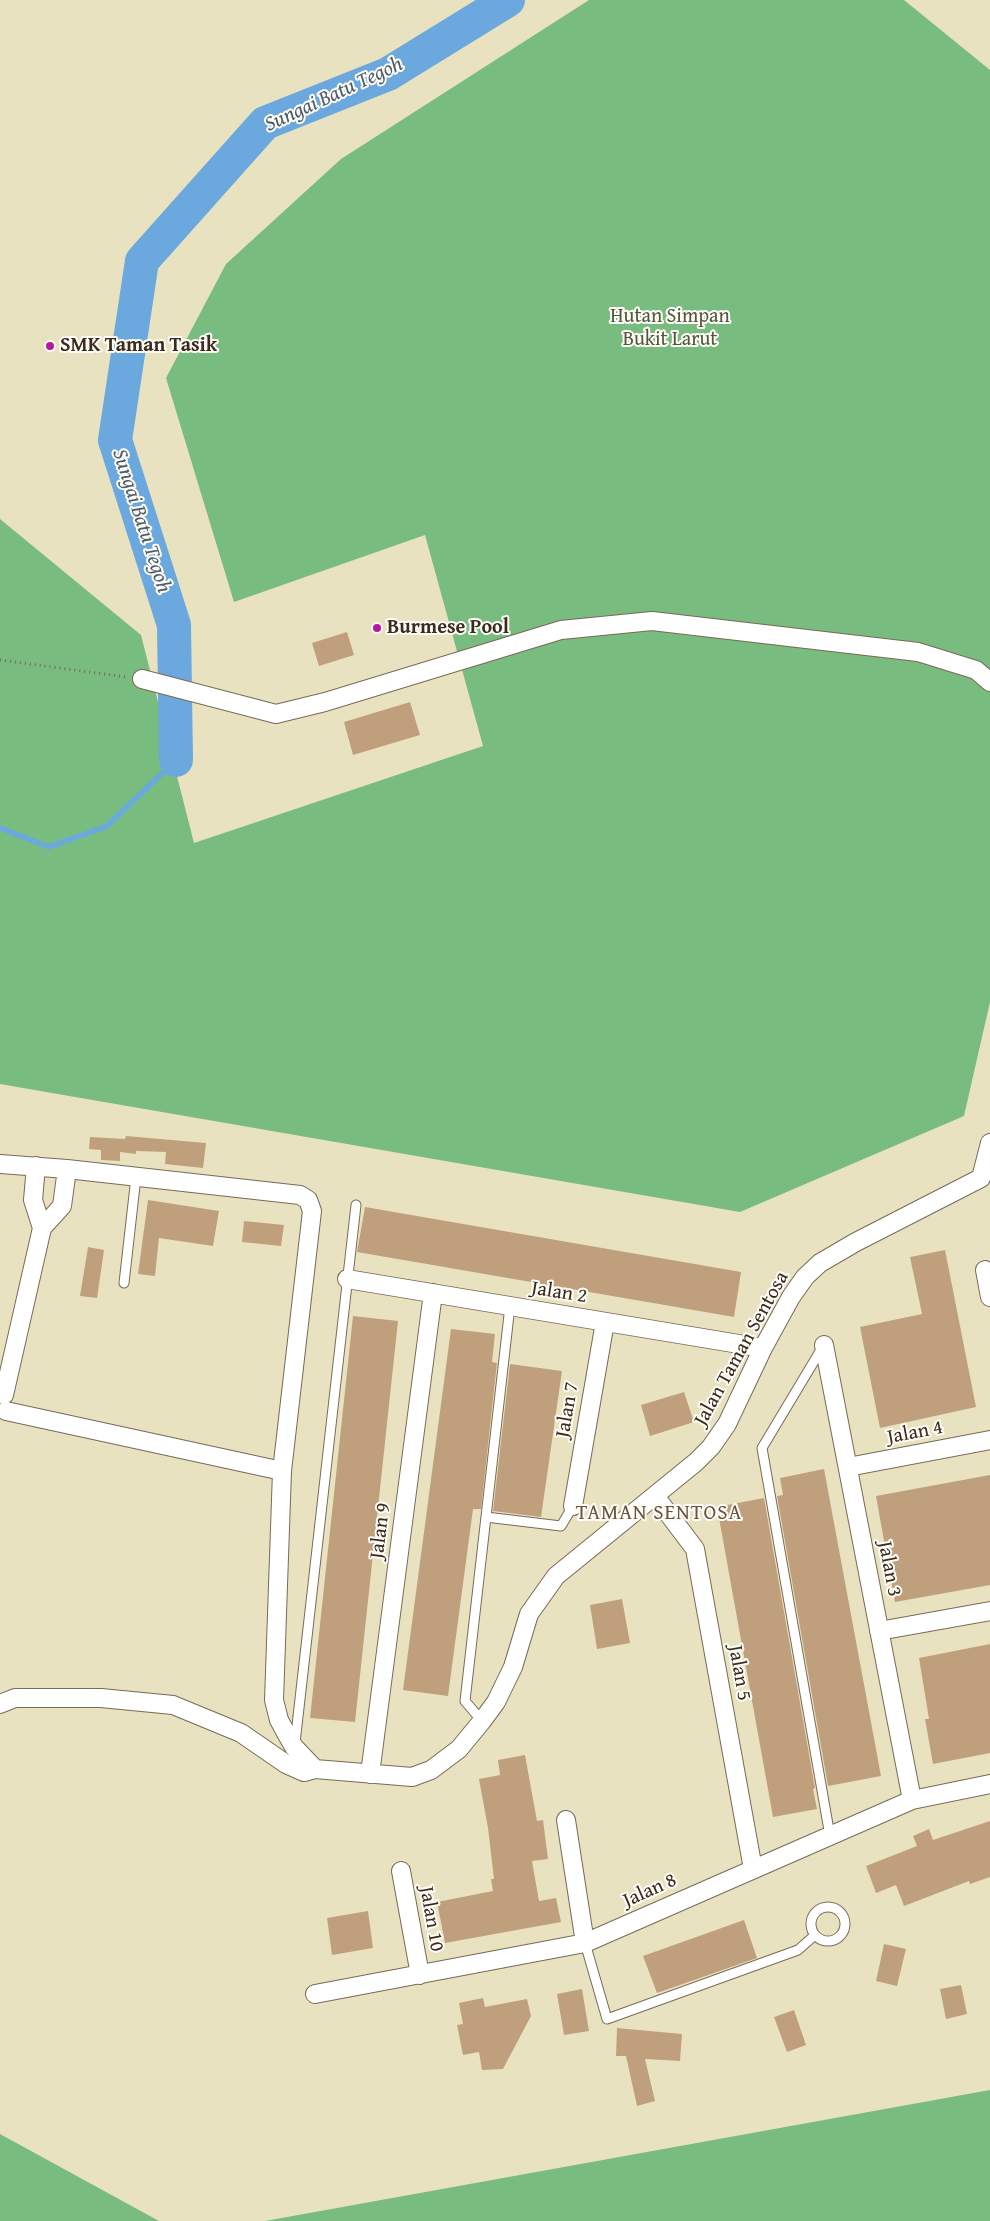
<!DOCTYPE html>
<html>
<head>
<meta charset="utf-8">
<style>
	body { margin:0 }
	canvas { display:block; background:#e9e2c1 }
</style>
</head>
<body>
<canvas width="990" height="2221"></canvas>
<script>
const ctx = document.querySelector('canvas').getContext('2d');
ctx.lineJoin = 'round';
function paint(path, color) { ctx.fillStyle = color; ctx.fill(path, 'evenodd'); }
const toPath = rows => new Path2D(rows.map(r => 'M' + r).join(''));
function stroke(path, color, width, dash) { ctx.strokeStyle = color; ctx.lineWidth = width; ctx.lineCap = dash ? 'butt' : 'round'; ctx.setLineDash(dash || []); ctx.stroke(path); }
function label(font, color, halo, rows, align = 'center') {
  ctx.font = font + ' "Gentium Book Plus",serif'; ctx.lineWidth = 4; ctx.setLineDash([]); ctx.textBaseline = 'middle'; ctx.strokeStyle = halo; ctx.fillStyle = color; for (const [text, x, y, turn = 0] of rows) {
    ctx.save(); ctx.translate(x, y); ctx.rotate((+turn || 0) * Math.PI / 180); ctx.textAlign = isNaN(turn) ? turn : align; if (halo) ctx.strokeText(text, 0, 0); ctx.fillText(text, 0, 0); ctx.restore();
  }
}
const forest = toPath([
	[589,0,904,0,990,70,990,1002,964,1116,740,1212,0,1084,0,519,141,635,194,843,483,746,425,535,234,602,166,378,226,264,341,159],
	[990,2090,990,2221,265,2221],
	[0,2134,159,2221,0,2221]
]);
const stream = toPath([
	[0,828,49,847,107,826,176,760]
]);
const river = toPath([
	[176,760,174,625,115,440,142,261,265,123,388,74,508,0]
]);
const building = toPath([
	[347,632,354,655,319,666,312,643],
	[410,702,420,735,353,755,344,722],
	[126,1136,206,1143,203,1168,165,1164,166,1152,136,1151,136,1154,120,1152,120,1161,101,1160,101,1150,89,1149,90,1137,125,1139],
	[148,1200,219,1211,213,1246,159,1238,155,1276,138,1274],
	[365,1207,741,1272,734,1317,357,1252],
	[244,1221,284,1225,281,1246,242,1242],
	[88,1247,104,1250,97,1298,80,1296],
	[945,1250,976,1407,880,1428,860,1327,922,1314,910,1257],
	[353,1316,398,1321,355,1722,310,1718],
	[451,1329,495,1334,492,1362,497,1363,481,1509,473,1509,448,1696,403,1690],
	[510,1364,562,1371,541,1517,493,1511],
	[684,1392,694,1422,650,1436,641,1405],
	[824,1469,881,1776,828,1786,777,1496,783,1495,780,1478],
	[990,1475,990,1585,895,1602,876,1496],
	[764,1498,815,1788,813,1789,817,1809,773,1817,717,1507],
	[622,1599,630,1643,597,1649,590,1605],
	[990,1644,990,1753,933,1764,925,1719,929,1719,919,1658],
	[525,1755,537,1821,543,1820,548,1859,532,1861,539,1901,556,1898,561,1922,445,1943,437,1902,493,1891,491,1879,494,1879,488,1828,479,1779,500,1775,498,1760],
	[990,1821,990,1877,970,1884,969,1881,904,1906,896,1885,876,1893,866,1866,917,1846,913,1836,929,1829,933,1840],
	[368,1911,373,1948,332,1955,327,1918],
	[744,1920,757,1958,657,1993,643,1956],
	[884,1944,906,1949,897,1986,876,1981],
	[961,1985,967,2014,946,2019,940,1989],
	[582,1989,589,2031,564,2035,557,1994],
	[483,1998,485,2007,527,1999,531,2016,503,2069,482,2070,479,2052,463,2055,457,2025,463,2024,459,2003],
	[794,2010,806,2045,787,2052,774,2017],
	[617,2028,682,2034,680,2061,645,2059,655,2101,637,2106,626,2056,616,2056]
]);
const path = toPath([
	[0,660,126,677]
]);
const service = toPath([
	[124,1283,136,1177],
	[822,1348,762,1448,830,1836],
	[486,1517,561,1526,573,1506],
	[482,1721,465,1701,510,1306],
	[295,1743,356,1205],
	'811 1924a17 17 0 1 1 34 0a17 17 0 1 1-34 0Z',
	[585,1943,607,2019,798,1950,815,1935]
]);
const minor = toPath([
	[142,679,276,714,325,702,561,630,652,621,918,652,976,670,990,682],
	[0,1164,67,1169,300,1195,308,1200,312,1211,282,1471,274,1700,279,1720,286,1733,294,1747,315,1769,412,1777,431,1770,459,1749,482,1721,496,1702,513,1667,529,1614,556,1576,696,1462,711,1447,727,1424,763,1348,791,1297,805,1277,820,1263,856,1242,981,1178,990,1143],
	[36,1166,33,1200,42,1228],
	[985,1270,990,1297],
	[347,1279,763,1348],
	[824,1345,912,1800],
	[4,1395,42,1228,62,1206,67,1169],
	[6,1411,282,1471],
	[848,1467,990,1440],
	[655,1496,695,1549,753,1869],
	[573,1506,605,1322],
	[879,1631,990,1611],
	[0,1704,15,1698,101,1698,173,1705,241,1733,286,1764,304,1772,315,1769],
	[370,1774,433,1293],
	[566,1820,585,1943],
	[401,1871,420,1975],
	[315,1994,585,1943,912,1800,990,1784]
]);
const markers = [
	[50,346,5,"#b5179e"],
	[377,628,5,"#b5179e"]
];
const parkNames = [
	["Hutan Simpan",670,317],
	["Bukit Larut",670,340]
];
const poiNames = [
	["SMK Taman Tasik",60,346],
	["Burmese Pool",387,628]
];
const streetNames = [
	["Jalan 2",559,1293,9],
	["Jalan Taman Sentosa",742,1349,-61],
	["Jalan 7",568,1410,-80],
	["Jalan 4",915,1433,-11],
	["Jalan 9",381,1531,-83],
	["Jalan 3",889,1569,79],
	["Jalan 5",739,1673,80],
	["Jalan 8",650,1891,-24],
	["Jalan 10",431,1919,80]
];
const waterNames = [
	["Sungai Batu Tegoh",334,95,-25],
	["Sungai Batu Tegoh",141,521,72]
];
const neighbourhoodNames = [
	["TAMAN SENTOSA",659,1514]
];
paint(forest, '#79bc80');
stroke(stream, '#6ba8dd', 5.5);
stroke(river, '#6ba8dd', 34);
paint(building, '#c0a07c');
stroke(service, '#786a57', 11);
stroke(minor, '#786a57', 20);
stroke(path, '#786a57', 3, [1, 4]);
stroke(service, '#fff', 9);
stroke(minor, '#fff', 18);
for (const [x, y, r, color] of markers) { const dot = new Path2D(); dot.arc(x, y, r, 0, 2 * Math.PI); ctx.fillStyle = color; ctx.fill(dot); stroke(dot, '#fdfcf7', 2); }
label('20px', '#52573c', '#fdfcf7', parkNames);
label('bold 20px', '#3b2a1e', '#fdfcf7', poiNames, 'left');
label('20px', '#3b2a1e', '#fdfcf7', streetNames);
label('italic 21px', '#4e5c6a', '#fdfcf7', waterNames);
ctx.letterSpacing = '1px';
label('21px', '#6a533f', '#fdfcf7', neighbourhoodNames);
ctx.letterSpacing = '0px';
</script>
</body>
</html>
